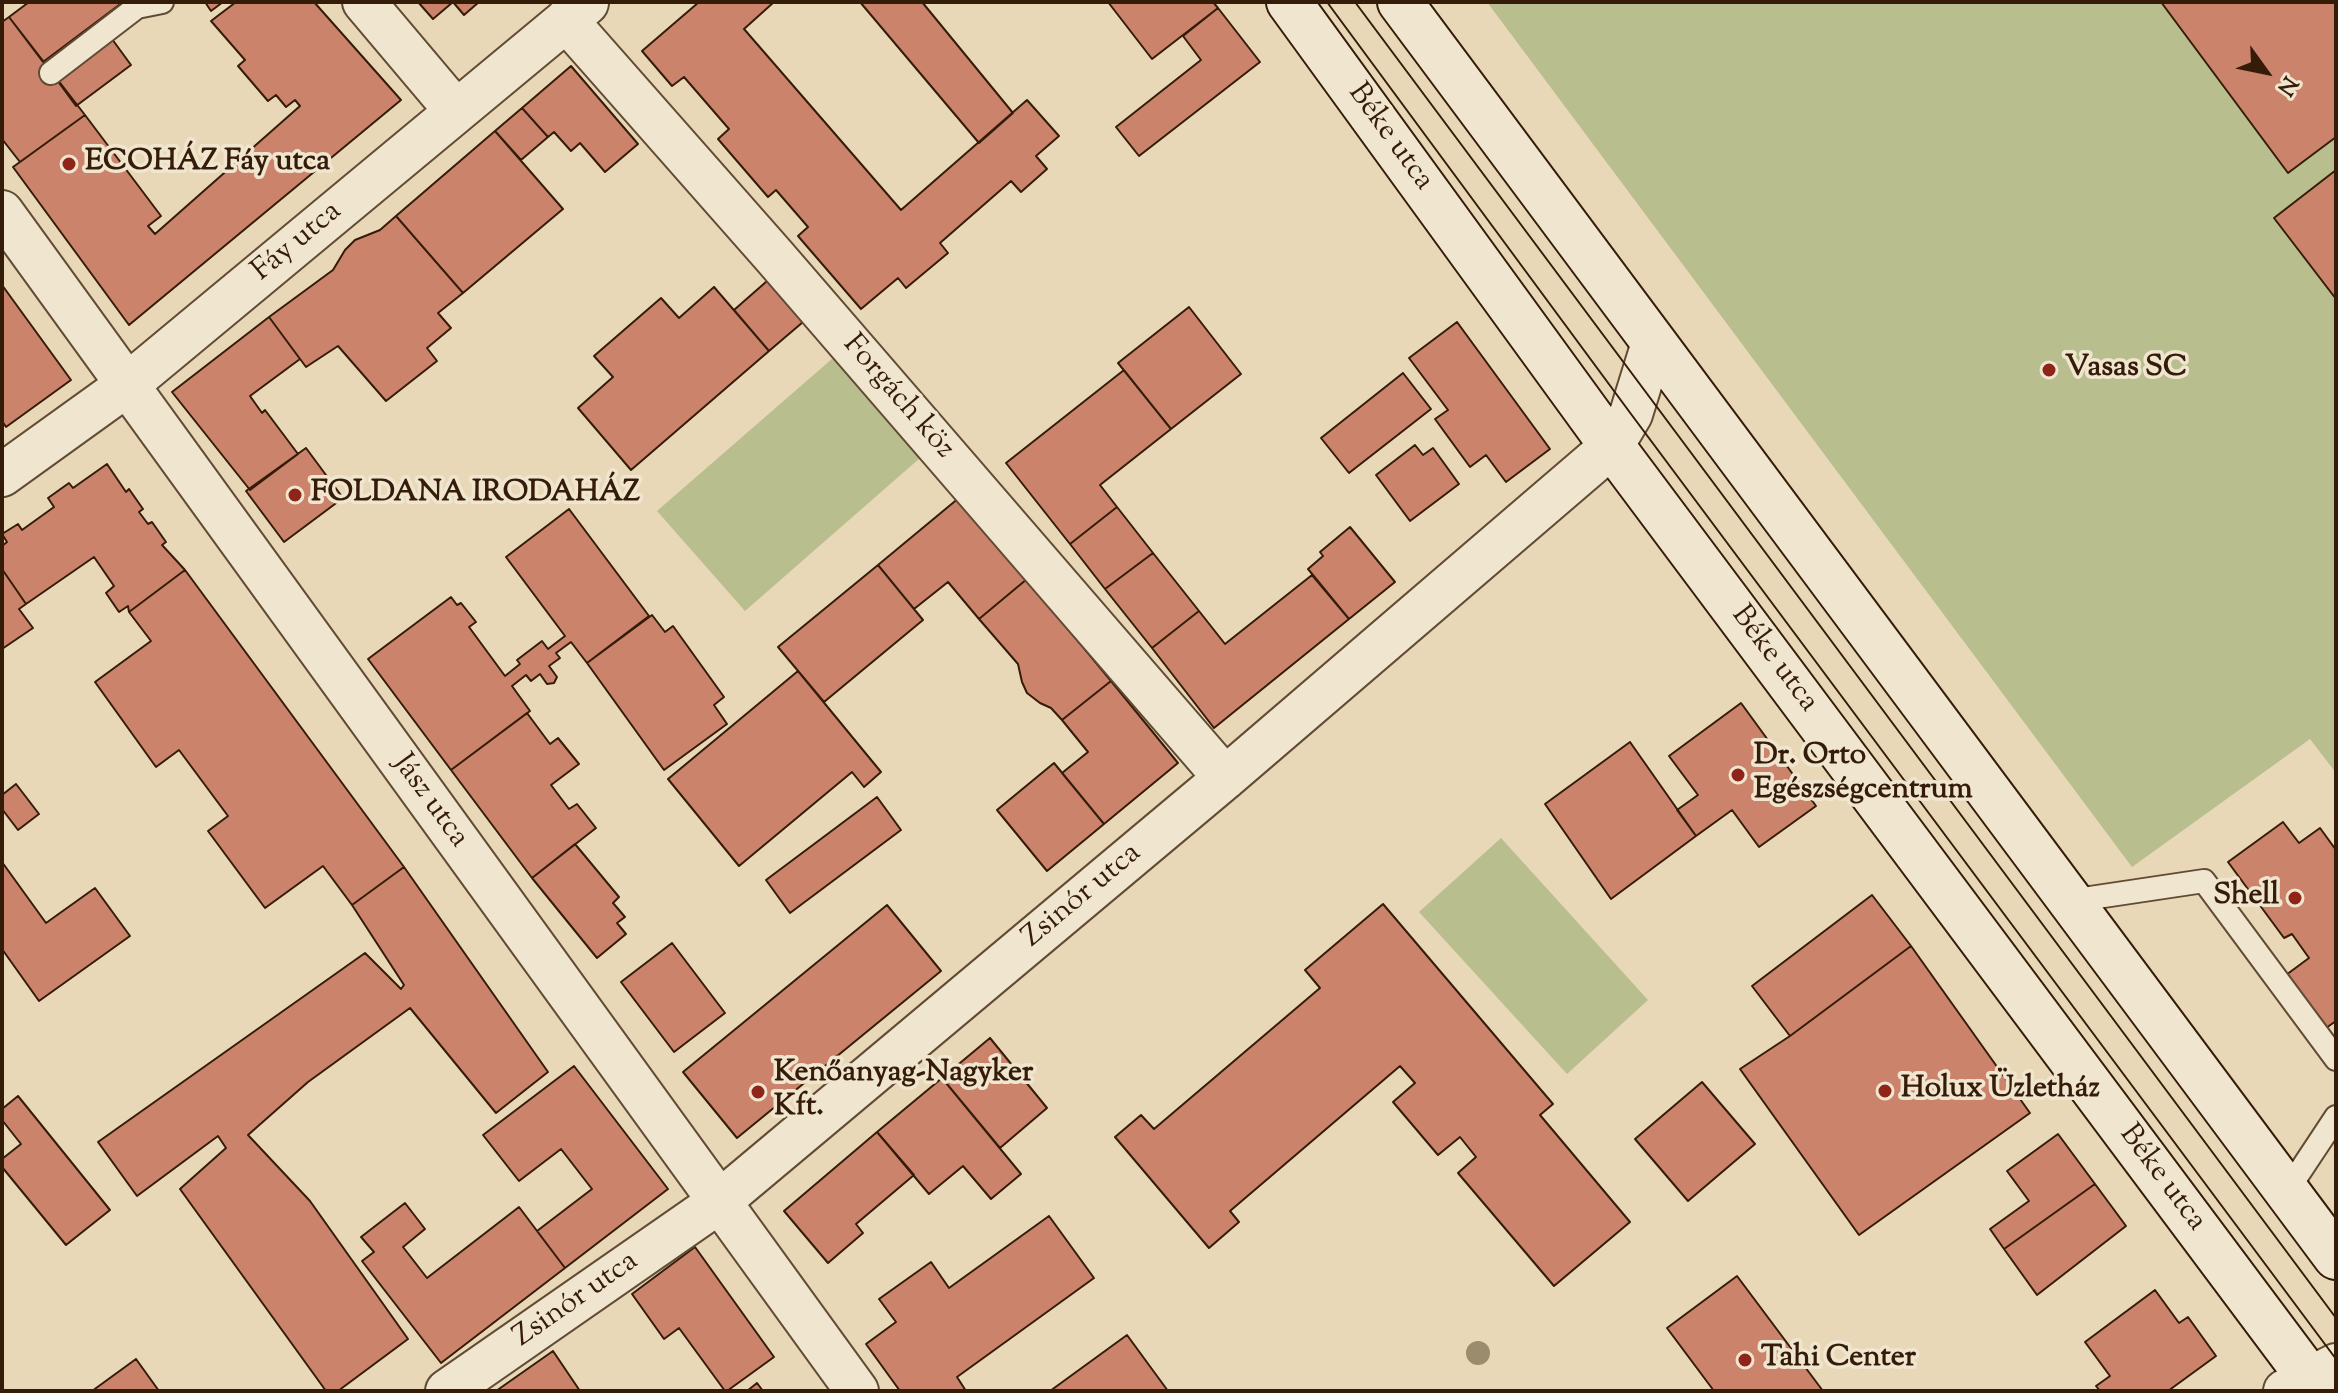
<!DOCTYPE html>
<html>
<head>
<meta charset="utf-8">
<style>
	body { margin:0 }
	#map { position:relative; width:2338px; height:1393px; overflow:hidden; background:#e8d8b7; font-family:"Sorts Mill Goudy",serif }
	canvas { display:block }
	.frame { position:absolute; inset:0; border:4px solid #351c09; pointer-events:none }
	.north { position:absolute; left:2226px; top:32px; width:80px; height:80px; -webkit-text-stroke:6px #f0e6d0; paint-order:stroke; rotate:123deg; font-size:22px; font-weight:700; line-height:32px; text-align:center; color:#351c09 }
	.north::after { content:''; display:block; margin:auto; width:28px; height:36px; background:#351c09; clip-path:polygon(50% 0,100% 100%,50% 72%,0 100%) }
</style>
</head>
<body>
<div id="map">
<canvas width="2338" height="1393"></canvas>
<div class="frame"></div>
<div class="north">N</div>
</div>
<script>
const ctx = document.querySelector('canvas').getContext('2d');
ctx.lineJoin = 'round';
function paint(path, color) { ctx.fillStyle = color; ctx.fill(path, 'evenodd'); }
const toPath = rows => new Path2D(rows.map(r => 'M' + r).join(''));
function stroke(path, color, width, dash) { ctx.strokeStyle = color; ctx.lineWidth = width; ctx.lineCap = dash ? 'butt' : 'round'; ctx.setLineDash(dash || []); ctx.stroke(path); }
function label(font, color, halo, rows, align = 'center') {
  ctx.font = font + ' "Sorts Mill Goudy",serif'; ctx.lineWidth = 7; ctx.setLineDash([]); ctx.textBaseline = 'middle'; ctx.strokeStyle = halo; ctx.fillStyle = color; for (const [text, x, y, turn = 0] of rows) {
    ctx.save(); ctx.translate(x, y); ctx.rotate((+turn || 0) * Math.PI / 180); ctx.textAlign = isNaN(turn) ? turn : align; if (halo) ctx.strokeText(text, 0, 0); ctx.fillText(text, 0, 0); ctx.restore();
  }
}
const green = toPath([
	[1487,2,2336,2,2336,773,2310,739,2132,867],
	[833,358,920,458,745,611,657,511],
	[1501,838,1648,1000,1567,1074,1419,912]
]);
const building = toPath([
	[29,2,123,2,43,62,9,17,29,2],
	[205,2,223,2,211,11,205,2],
	[236,2,314,2,401,100,129,325,13,167,85,115,161,216,148,226,155,234,300,106,295,100,286,107,276,95,268,101,238,66,245,60,211,21,236,2],
	[418,2,479,2,464,15,453,2,433,19,418,2],
	[699,2,774,2,744,29,901,210,1027,100,1059,136,1036,156,1047,169,1021,192,1011,181,940,243,948,253,906,288,898,278,861,309,798,236,808,227,776,190,768,197,718,139,729,129,684,77,672,86,642,51,699,2],
	[860,2,922,2,1013,113,979,143,860,2],
	[1108,2,1213,2,1218,8,1152,59,1108,2],
	[2161,2,2336,2,2336,137,2288,173,2161,2],
	[1218,8,1260,62,1139,156,1116,127,1201,60,1183,36,1218,8],
	[9,17,85,115,20,162,2,139,2,22,9,17],
	[112,39,131,65,76,106,57,80,112,39],
	[571,66,638,144,605,172,580,143,571,151,554,132,548,137,522,108,571,66],
	[522,108,548,137,521,160,495,131,522,108],
	[495,131,563,209,463,293,396,216,495,131],
	[2336,170,2336,299,2274,218,2336,170],
	[396,216,463,293,438,313,451,328,427,348,437,361,386,401,338,346,306,367,269,317,333,270,345,250,355,240,380,230,396,216],
	[775,274,810,316,769,351,734,310,775,274],
	[2,285,71,380,6,427,2,421,2,285],
	[714,287,769,351,631,470,578,408,613,377,594,356,661,298,679,318,714,287],
	[1189,307,1241,374,1171,429,1118,363,1189,307],
	[269,317,300,359,250,396,262,413,265,410,298,454,250,490,172,392,269,317],
	[1457,322,1550,449,1506,482,1486,455,1470,467,1435,419,1448,410,1409,358,1457,322],
	[1124,370,1171,429,1100,485,1117,507,1070,544,1006,463,1124,370],
	[1403,373,1431,409,1349,473,1321,438,1403,373],
	[1415,445,1423,455,1433,448,1459,484,1410,521,1376,475,1415,445],
	[306,448,343,498,284,542,246,491,306,448],
	[107,464,126,492,129,489,143,509,139,512,148,524,152,522,166,542,162,545,185,570,129,612,128,606,119,612,106,593,114,586,94,557,26,604,2,569,2,546,7,542,2,534,18,524,22,530,54,507,48,498,69,483,73,488,107,464],
	[960,497,1027,579,979,619,948,582,914,609,878,565,960,497],
	[1117,507,1153,553,1105,589,1070,544,1117,507],
	[569,509,649,616,587,663,571,642,556,653,560,658,549,666,557,677,554,683,547,684,540,674,531,681,526,675,512,686,530,711,451,770,368,659,451,597,457,605,461,603,476,622,469,627,505,676,520,664,517,660,542,641,548,649,565,636,506,557,569,509],
	[1350,527,1395,582,1349,619,1308,569,1323,556,1320,552,1350,527],
	[1153,553,1199,611,1152,648,1105,589,1153,553],
	[878,565,923,620,824,702,778,647,878,565],
	[2,569,26,604,19,609,33,628,2,649,2,569],
	[185,570,404,867,352,905,323,866,265,908,208,831,228,816,179,750,156,767,95,682,151,641,129,612,185,570],
	[1312,575,1349,619,1214,728,1152,648,1199,611,1225,644,1312,575],
	[1027,579,1111,681,1062,720,1051,708,1040,703,1027,693,1022,682,1018,664,979,619,1027,579],
	[652,615,665,632,673,626,724,697,714,705,727,724,664,770,587,663,652,615],
	[798,671,881,772,864,787,852,772,739,866,668,779,798,671],
	[1111,681,1178,763,1104,824,1062,773,1088,752,1062,720,1111,681],
	[1741,703,1816,806,1759,847,1732,810,1696,836,1677,810,1698,795,1669,756,1741,703],
	[527,713,550,744,558,738,579,764,551,785,569,809,577,804,596,828,532,878,451,770,527,713],
	[1630,742,1696,836,1611,899,1545,804,1630,742],
	[1054,763,1104,824,1047,871,997,810,1054,763],
	[16,784,39,814,18,830,2,809,2,795,16,784],
	[877,797,901,830,790,913,766,880,877,797],
	[2283,822,2299,843,2320,828,2336,850,2336,1021,2326,1028,2286,975,2309,958,2292,934,2284,938,2228,862,2283,822],
	[575,844,619,897,613,903,625,917,617,923,626,934,597,958,532,878,575,844],
	[2,862,46,923,95,888,130,936,39,1001,2,949,2,862],
	[404,867,548,1072,496,1113,410,1008,308,1082,248,1135,310,1201,408,1339,338,1391,326,1391,180,1189,226,1148,218,1136,137,1196,98,1142,365,953,401,989,404,985,352,905,404,867],
	[1872,895,1911,946,1790,1036,1752,986,1872,895],
	[1383,904,1553,1104,1540,1115,1630,1222,1554,1286,1458,1173,1476,1157,1460,1137,1438,1155,1393,1102,1415,1083,1400,1066,1230,1211,1239,1222,1209,1248,1115,1137,1141,1115,1154,1129,1320,988,1305,970,1383,904],
	[887,905,941,971,737,1138,683,1072,887,905],
	[672,943,725,1013,674,1052,621,982,672,943],
	[1911,946,2030,1113,1859,1235,1740,1069,1790,1036,1911,946],
	[990,1038,1047,1108,1000,1148,942,1078,990,1038],
	[574,1066,668,1189,565,1268,537,1231,592,1189,561,1149,519,1181,483,1135,574,1066],
	[942,1078,1021,1174,991,1199,963,1166,929,1194,877,1132,942,1078],
	[1702,1082,1755,1144,1688,1201,1635,1139,1702,1082],
	[18,1096,110,1210,66,1245,2,1167,2,1159,21,1144,2,1120,2,1109,18,1096],
	[877,1132,914,1175,856,1224,863,1233,828,1263,784,1211,877,1132],
	[2058,1134,2095,1184,2004,1249,1990,1229,2029,1201,2007,1171,2058,1134],
	[2095,1184,2126,1226,2037,1295,2004,1249,2095,1184],
	[405,1203,425,1229,403,1247,427,1278,519,1207,565,1268,441,1363,362,1261,374,1252,361,1237,405,1203],
	[1049,1216,1094,1278,957,1377,966,1391,900,1391,866,1344,896,1322,879,1299,931,1262,949,1288,1049,1216],
	[695,1247,774,1357,727,1391,725,1391,679,1328,664,1339,632,1294,695,1247],
	[1737,1276,1823,1391,1714,1391,1667,1328,1737,1276],
	[2155,1290,2179,1323,2188,1317,2216,1356,2168,1391,2100,1391,2096,1386,2110,1376,2085,1342,2155,1290],
	[1127,1335,1168,1391,1050,1391,1127,1335],
	[553,1351,580,1391,496,1391,553,1351],
	[136,1359,159,1391,92,1391,136,1359],
	[757,1383,763,1391,747,1391,757,1383]
]);
const service = toPath([
	[51,73,137,7,162,2],
	[2070,901,2204,881,2336,1059],
	[2287,1191,2336,1117]
]);
const minor = toPath([
	[364,2,456,111],
	[566,20,774,256,1225,778],
	[2,212,857,1391],
	[2,475,127,385,587,3],
	[447,1391,719,1202,1225,778,1612,446,1631,414,1653,343],
	[2285,1391,2336,1365]
]);
const secondary = toPath([
	[1289,2,1612,446,2319,1391],
	[1400,2,2336,1257]
]);
const tram = toPath([
	[1327,2,1631,414,2336,1359],
	[1355,2,2336,1318]
]);
const trees = [
	[1478,1353]
];
const markers = [
	[69,164,8,"#8f2418"],
	[2049,370,8,"#8f2418"],
	[295,495,8,"#8f2418"],
	[1738,775,8,"#8f2418"],
	[2295,898,8,"#8f2418"],
	[1885,1091,8,"#8f2418"],
	[758,1092,8,"#8f2418"],
	[1745,1360,8,"#8f2418"]
];
const streetNames = [
	["Béke utca",1389,138,54],
	["Fáy utca",298,243,-40],
	["Forgách köz",897,398,49],
	["Béke utca",1773,660,53],
	["Jász utca",429,802,54],
	["Zsinór utca",1083,897,-40],
	["Béke utca",2161,1179,53],
	["Zsinór utca",577,1301,-35]
];
const poiNames = [
	["ECOHÁZ Fáy utca",85,164],
	["Vasas SC",2065,370],
	["FOLDANA IRODAHÁZ",311,495],
	["Dr. Orto",1754,758],
	["Egészségcentrum",1754,792],
	["Shell",2279,898,"right"],
	["Kenőanyag-Nagyker",774,1075],
	["Kft.",774,1109],
	["Holux Üzletház",1901,1091],
	["Tahi Center",1761,1360]
];
paint(green, '#b8be8d');
paint(building, '#cb846b');
stroke(building, '#351c09', 2);
stroke(service, '#624b34', 26);
stroke(minor, '#624b34', 46);
stroke(secondary, '#351c09', 48);
stroke(service, '#f0e6d0', 22);
stroke(minor, '#f0e6d0', 42);
stroke(secondary, '#f0e6d0', 44);
stroke(tram, '#351c09', 2);
ctx.fillStyle = '#9b8c6d';
for (const [x, y] of trees) { ctx.beginPath(); ctx.arc(x, y, 12, 0, 2 * Math.PI); ctx.fill(); }
for (const [x, y, r, color] of markers) { const dot = new Path2D(); dot.arc(x, y, r, 0, 2 * Math.PI); ctx.fillStyle = color; ctx.fill(dot); stroke(dot, '#f0e6d0', 3); }
label('30px', '#351c09', '#f0e6d0', streetNames);
label('bold 30px', '#351c09', '#f0e6d0', poiNames, 'left');
</script>
</body>
</html>
